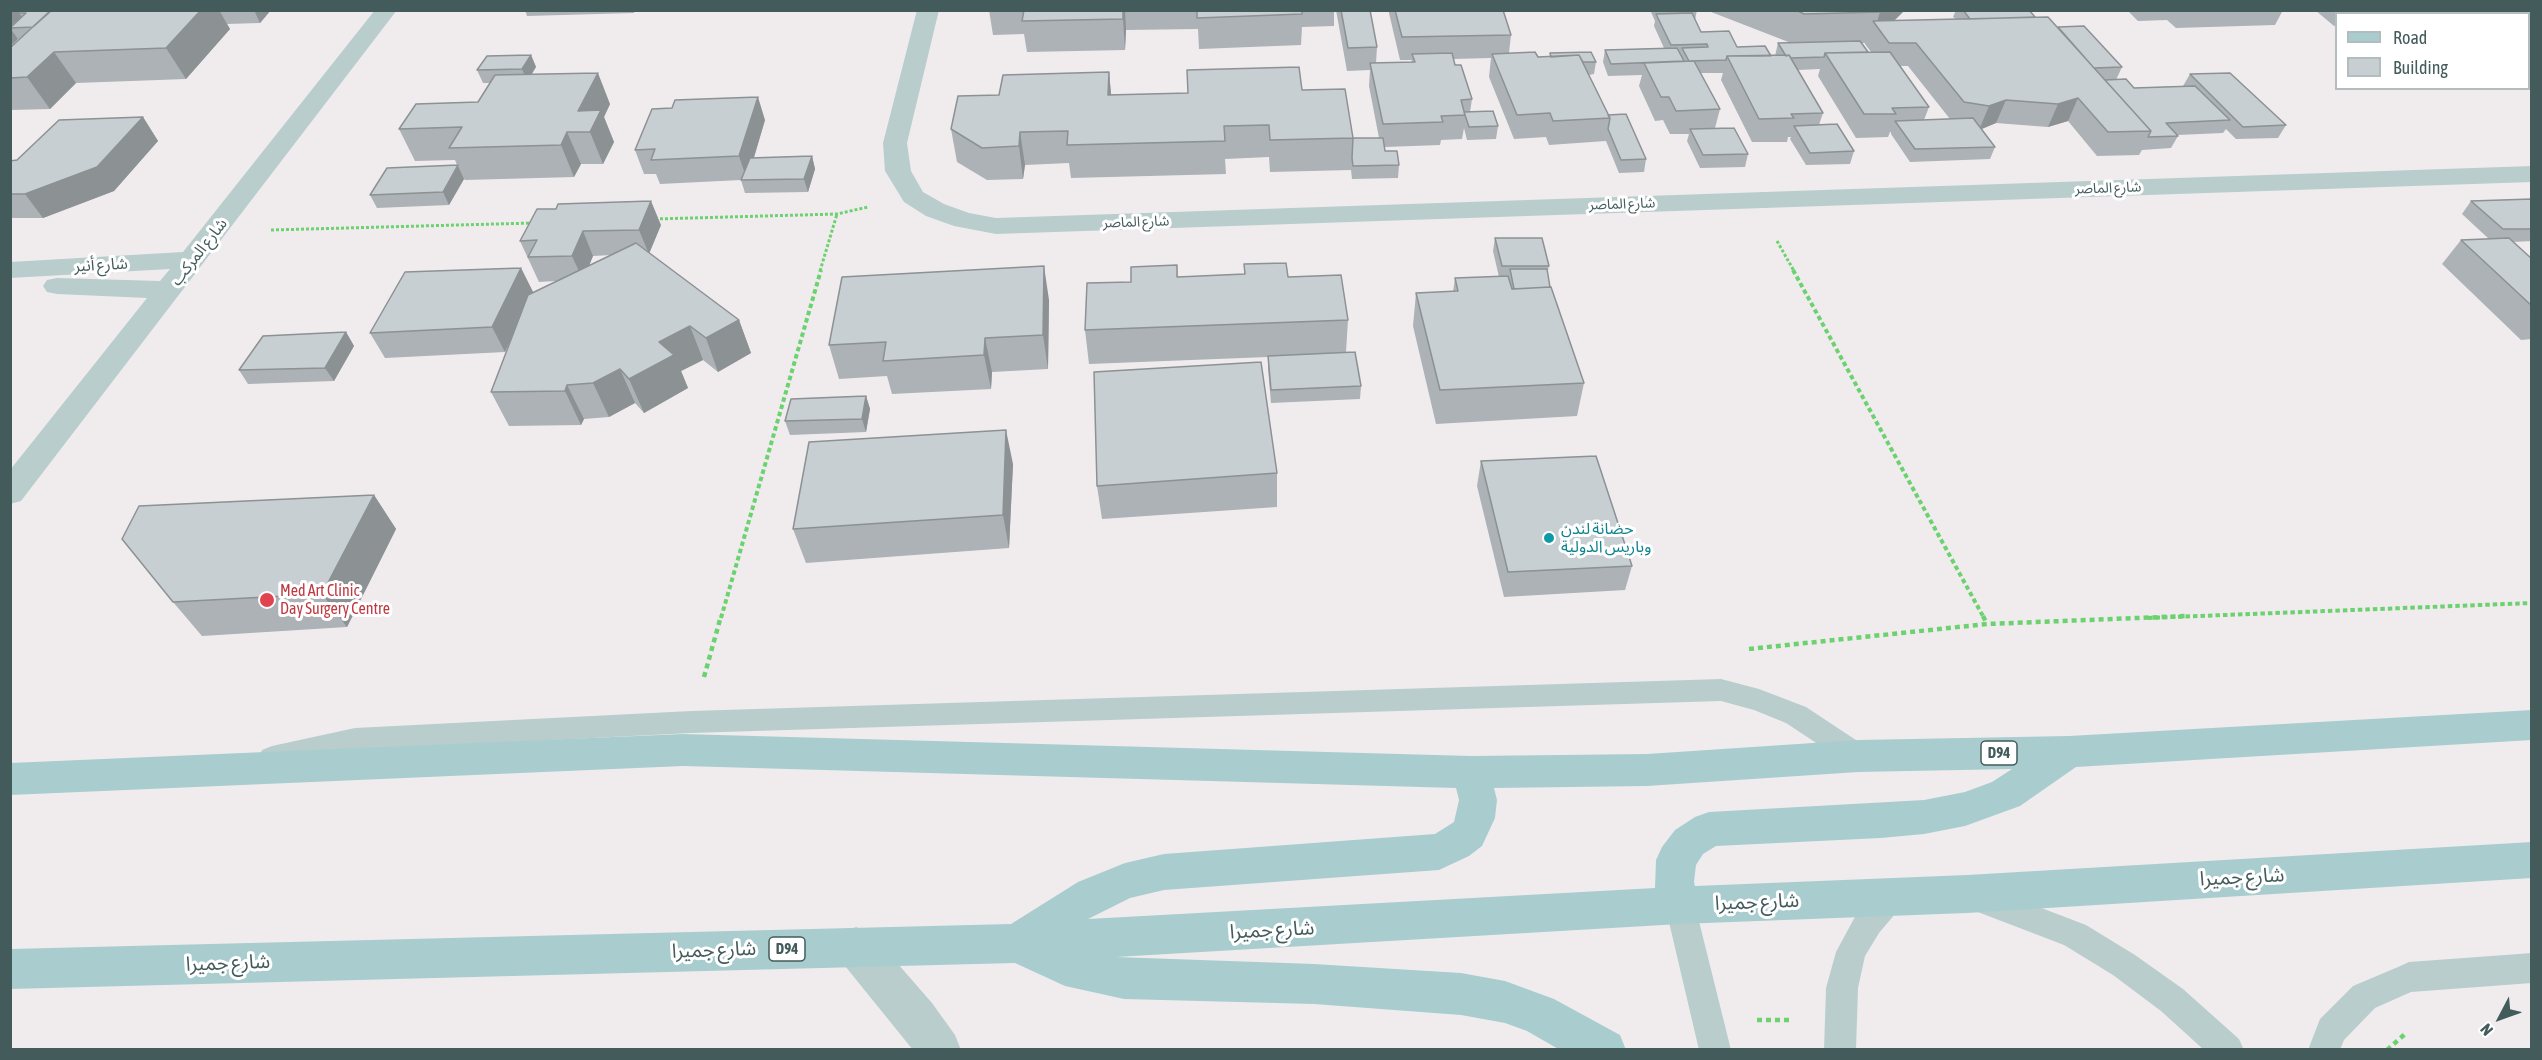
<!DOCTYPE html>
<html>
<head>
<meta charset="utf-8">
<style>
	body { margin:0 }
	#map { position:relative; width:2542px; height:1060px; overflow:hidden; background:#f0ecee; font-family:"Asap Condensed",sans-serif }
	canvas { display:block }
	.frame { position:absolute; inset:0; border:12px solid #435b5b; pointer-events:none }
	.legend { position:absolute; left:2335px; top:12px; width:195px; height:78px; box-sizing:border-box; background:#fff; border:2px solid #b4bdbd; margin:0; padding:8px 10px; list-style:none; font-size:18px; color:#435b5b }
	.legend li { display:flex; align-items:center; gap:12px; height:30px }
	.legend b { width:30px; border:2px solid #b4bdbd }
	.north { position:absolute; left:2470px; top:988px; width:60px; height:60px; -webkit-text-stroke:4px #fff; paint-order:stroke; rotate:229deg; font-size:16px; font-weight:700; line-height:24px; text-align:center; color:#435b5b }
	.north::after { content:''; display:block; margin:auto; width:21px; height:27px; background:#435b5b; clip-path:polygon(50% 0,100% 100%,50% 72%,0 100%) }
</style>
</head>
<body>
<div id="map">
<canvas width="2542" height="1060"></canvas>
<div class="frame"></div>
<ul class="legend">
<li><b style="height:8px;background:#a9cdce"></b>Road</li>
<li><b style="height:16px;background:#c8cfd2"></b>Building</li>
</ul>
<div class="north">N</div>
</div>
<script>
const ctx = document.querySelector('canvas').getContext('2d');
ctx.lineJoin = 'round';
const toPath = rows => new Path2D(rows.map(r => 'M' + r).join(''));
function stroke(path, color, width, dash) { ctx.strokeStyle = color; ctx.lineWidth = width; ctx.lineCap = dash ? 'butt' : 'round'; ctx.setLineDash(dash || []); ctx.stroke(path); }
function paint(path, color) { ctx.fillStyle = color; ctx.fill(path, 'evenodd'); }
function label(font, color, halo, rows, align = 'center') {
  ctx.font = font + ' "Asap Condensed","Noto Sans Arabic",sans-serif'; ctx.lineWidth = 6; ctx.setLineDash([]); ctx.textBaseline = 'middle'; ctx.strokeStyle = halo; ctx.fillStyle = color; for (const [text, x, y, turn = 0] of rows) {
    ctx.save(); ctx.translate(x, y); ctx.rotate((+turn || 0) * Math.PI / 180); ctx.textAlign = isNaN(turn) ? turn : align; if (halo) ctx.strokeText(text, 0, 0); ctx.fillText(text, 0, 0); ctx.restore();
  }
}
const pathFar2 = toPath([
	[655,219,837,214,868,207],
	[271,230,533,223],
	[1777,241,1794,271],
	[820,271,837,214]
]);
const pathFar1 = toPath([
	[1793,270,1984,618],
	[721,618,821,270],
	[2148,618,2532,603]
]);
const path = toPath([
	[1983,616,1987,624],
	[1749,649,1987,624,2187,616],
	[704,677,721,616],
	[1757,1020,1792,1020],
	[2387,1050,2405,1034]
]);
const service = toPath([
	[1721,679,1759,689,1806,707,1868,748,1872,756,1868,764,1858,768,1848,764,1786,723,1754,710,1721,701,691,733,355,750,272,770,262,766,258,758,262,750,272,746,355,728,691,711,1721,679],
	[1890,883,1901,887,1905,897,1901,907,1879,933,1865,956,1858,988,1856,1050,1824,1050,1826,988,1836,952,1857,913,1879,887,1890,883],
	[1981,885,2086,925,2135,955,2183,989,2239,1039,2244,1050,2204,1050,2161,1011,2113,975,2064,945,1970,909,1966,899,1970,889,1981,885],
	[1680,891,1691,895,1695,905,1731,1050,1699,1050,1665,905,1669,895,1680,891],
	[2532,953,2532,983,2411,992,2375,1008,2344,1040,2340,1050,2308,1050,2320,1019,2353,986,2398,967,2409,962,2532,953]
]);
const minor = toPath([
	[375,10,397,10,21,501,10,504,10,470,147,298,57,294,47,292,43,286,47,280,57,278,160,281,170,269,10,278,10,262,183,252,375,10],
	[917,10,939,10,907,143,911,171,923,192,944,204,969,213,996,218,2532,166,2532,182,996,234,954,226,926,216,904,202,885,171,883,143,917,10],
	[856,927,871,933,932,1003,955,1035,961,1050,913,1050,841,961,835,947,841,933,856,927]
]);
const primary = toPath([
	[2532,710,2532,740,2076,767,2020,806,1965,826,1924,834,1881,838,1716,846,1703,854,1696,865,1694,882,1695,886,1967,875,2532,842,2532,878,1967,913,1680,924,1116,957,1314,964,1461,973,1505,981,1554,999,1620,1035,1626,1050,1560,1050,1527,1031,1505,1023,1461,1015,1314,1004,1124,999,1065,986,1015,963,10,989,10,949,1011,924,1078,882,1125,863,1164,854,1435,834,1454,822,1459,800,1456,788,683,766,10,795,10,763,683,734,1471,756,1647,754,1858,740,2069,736,2532,710],
	[2012,769,1992,782,1965,792,1924,800,1709,812,1695,817,1675,830,1662,847,1656,860,1655,888,1088,919,1130,898,1164,890,1439,870,1469,856,1482,846,1495,818,1497,800,1494,788,1647,786,1858,772,2012,769]
]);
const wall = toPath([
	[10,10,271,10,260,23,227,24,230,29,186,79,76,83,50,109,10,110,10,48,20,40,18,39,10,47],
	[525,10,635,10,634,13,527,16],
	[989,10,1334,10,1334,26,1302,27,1301,45,1199,49,1198,29,1126,30,1125,50,1027,52,1024,34,993,35],
	[1336,10,1370,10,1377,47,1376,63,1411,62,1412,60,1400,60,1389,13,1389,10,1503,10,1511,35,1509,53,1538,57,1550,57,1550,53,1596,62,1594,74,1589,75,1608,115,1646,159,1644,172,1619,173,1606,141,1549,145,1546,137,1514,139,1489,77,1491,58,1453,59,1455,65,1472,99,1470,112,1498,126,1496,139,1467,140,1464,128,1462,139,1441,140,1440,145,1385,147,1385,151,1399,165,1398,178,1352,179,1351,170,1270,172,1269,157,1225,159,1226,174,1071,178,1069,163,1025,165,1023,179,987,180,957,162,951,129,999,95,1109,72,1111,95,1302,90,1353,138,1379,138,1369,86,1370,70,1347,71],
	[1650,10,1697,10,1695,20,1701,32,1737,47,1771,56,1775,56,1778,43,1791,43,1706,10,1905,10,1894,21,1956,19,1953,17,1956,10,2029,10,2035,17,2058,27,2122,67,2116,80,2134,88,2183,86,2190,74,2286,125,2278,138,2236,139,2226,129,2223,133,2177,135,2178,136,2171,148,2142,150,2139,155,2097,156,2068,121,2048,127,1996,123,1982,129,1995,147,1990,159,1910,162,1891,134,1891,132,1890,132,1888,137,1856,138,1818,76,1820,69,1798,70,1823,113,1819,125,1854,151,1850,164,1806,165,1790,139,1791,137,1788,137,1787,142,1752,142,1721,80,1723,73,1701,73,1720,109,1715,128,1748,154,1745,167,1700,168,1687,141,1689,134,1670,134,1663,120,1655,121,1639,86,1642,75,1608,76,1603,62,1605,50,1664,48,1654,26,1655,21],
	[1862,43,1865,43,1865,44,1871,52,1868,52],
	[1900,66,1908,66,1950,119,1924,120,1929,107],
	[2127,10,2283,10,2275,25,2176,28,2167,20,2138,21],
	[2315,10,2510,10,2508,14,2337,14,2337,26,2334,26],
	[2529,28,2532,28,2532,82,2529,82],
	[531,55,536,67,532,74,610,104,604,117,614,142,603,164,581,164,574,177,465,180,464,179,449,205,377,208,370,195,457,165,455,160,415,161,399,129,478,102,490,83,483,83,477,70],
	[143,117,158,141,114,191,43,218,10,218,10,161,17,160],
	[765,120,754,158,812,156,815,169,808,192,745,193,741,180,660,184,656,174,644,174,635,150],
	[2532,199,2532,241,2513,242,2532,259,2532,339,2521,340,2442,264,2461,240,2489,239,2462,214,2471,201],
	[537,209,661,225,649,253,739,320,751,353,718,372,703,360,681,371,688,388,644,413,635,403,609,417,584,419,581,425,509,426,491,392,512,337,505,352,385,358,370,333,521,268,533,292,533,293,557,281,539,282,520,241],
	[611,255,589,266,593,256],
	[1495,238,1549,266,1547,274,1550,287,1584,383,1577,416,1436,424,1413,326,1416,293,1453,292,1455,278,1499,277,1493,251],
	[1244,264,1288,277,1348,320,1346,352,1361,386,1360,399,1271,403,1268,369,1268,357,1089,364,1085,330,1131,282,1177,265,1178,277,1244,274],
	[1049,300,1048,369,992,372,991,389,892,394,887,376,839,379,829,345],
	[346,332,354,346,334,381,248,384,239,370],
	[866,396,870,409,866,432,790,435,785,421],
	[1481,461,1632,566,1625,590,1504,597,1477,486],
	[1013,464,1009,548,806,563,793,529],
	[1277,473,1277,507,1102,519,1097,486],
	[374,495,396,529,347,627,202,636,173,602]
]);
const shadedWall = toPath([
	[10,10,17,10,29,27,10,28],
	[201,10,219,10,230,29,186,79,166,48],
	[254,10,271,10,260,23],
	[1123,10,1125,10,1126,30,1125,50,1123,19],
	[1882,10,1905,10,1881,33,1876,26,1880,12],
	[10,28,18,39,10,47],
	[54,52,76,83,50,109,27,77],
	[531,55,536,67,527,81,522,69],
	[1109,72,1112,104,1108,95],
	[598,73,610,104,604,117,614,142,603,164,590,132,578,111],
	[758,97,765,120,747,180,739,156],
	[2078,98,2068,121,2048,127,2058,104],
	[2006,100,1996,123,1979,130,1989,106],
	[143,117,158,141,114,191,43,218,25,194],
	[567,132,581,164,574,177,561,145],
	[1020,132,1025,165,1023,179,1019,146],
	[812,156,815,169,808,192,804,179],
	[458,166,464,179,449,205,443,192],
	[651,201,661,225,649,254,639,230],
	[583,231,593,256,583,280,572,256],
	[1044,266,1049,300,1048,369,1043,335],
	[521,268,533,292,505,352,492,327],
	[739,320,751,353,718,372,706,338],
	[690,326,703,360,681,371,688,388,644,413,629,379,659,342],
	[346,332,354,346,334,381,325,368],
	[985,338,992,372,991,389,984,355],
	[620,369,635,403,609,417,593,383],
	[567,385,584,419,581,425,565,391],
	[866,396,870,409,866,432,862,419],
	[1006,430,1013,464,1009,548,1003,515],
	[374,495,396,529,347,627,322,594]
]);
const building = toPath([
	[17,10,50,10,51,11,33,27,10,28,26,13,19,13,17,10],
	[51,10,201,10,166,48,54,52,27,77,10,78,10,48,51,10],
	[1024,10,1123,10,1123,19,1022,21,1024,10],
	[1197,10,1302,10,1302,14,1197,18,1197,10],
	[1341,10,1370,10,1377,47,1348,48,1341,10],
	[1395,10,1503,10,1511,35,1402,37,1395,10],
	[1796,10,1882,10,1880,12,1804,14,1796,10],
	[1963,10,2029,10,2035,17,1970,19,1963,10],
	[1692,13,1701,32,1729,31,1737,47,1765,46,1771,56,1727,56,1726,60,1689,61,1682,48,1708,47,1707,44,1671,45,1656,14,1692,13],
	[2048,17,2151,131,2108,132,2078,98,2058,104,2006,100,1989,106,1964,102,1916,43,1889,43,1873,21,2048,17],
	[2084,26,2122,67,2094,68,2058,27,2084,26],
	[2529,28,2532,28,2532,59,2529,60,2529,28],
	[1860,41,1868,52,1825,53,1824,57,1791,58,1789,55,1786,56,1778,43,1860,41],
	[1677,48,1684,61,1611,64,1605,50,1677,48],
	[1535,52,1538,57,1579,55,1610,118,1553,121,1550,113,1517,115,1492,54,1535,52],
	[1591,52,1596,62,1583,62,1579,55,1551,57,1550,53,1591,52],
	[1890,52,1929,107,1892,108,1896,114,1864,114,1825,53,1890,52],
	[1452,53,1455,65,1461,65,1472,99,1461,100,1465,115,1441,116,1443,122,1383,124,1370,63,1415,62,1412,54,1452,53],
	[531,55,522,69,477,70,487,56,531,55],
	[1789,55,1823,113,1791,114,1794,118,1759,119,1727,56,1789,55],
	[1694,61,1720,109,1676,111,1669,97,1661,97,1644,63,1694,61],
	[1299,67,1302,90,1345,89,1353,138,1270,140,1269,125,1224,126,1225,141,1067,145,1068,131,1020,132,1019,146,982,148,951,129,958,96,999,95,1003,75,1109,72,1108,95,1188,93,1187,70,1299,67],
	[598,73,578,111,601,110,590,132,567,132,561,145,449,148,462,127,399,129,416,104,478,102,495,75,598,73],
	[2230,73,2286,125,2243,127,2190,74,2230,73],
	[2126,79,2134,88,2195,86,2230,120,2166,123,2178,136,2148,137,2151,131,2105,80,2126,79],
	[758,97,739,156,651,160,655,149,635,150,652,109,672,108,675,100,758,97],
	[1493,111,1498,126,1469,127,1464,112,1493,111],
	[1626,114,1646,159,1621,160,1608,129,1610,118,1608,115,1626,114],
	[143,117,97,167,25,194,10,194,10,161,17,160,59,120,143,117],
	[1973,118,1995,147,1915,149,1895,121,1973,118],
	[1837,124,1854,151,1810,153,1794,126,1837,124],
	[1734,128,1748,154,1703,155,1690,129,1734,128],
	[1353,138,1383,138,1385,151,1397,151,1399,165,1353,166,1352,158,1353,138],
	[812,156,804,179,741,180,750,158,812,156],
	[458,165,443,192,370,195,387,168,458,165],
	[2532,199,2532,229,2503,229,2471,201,2532,199],
	[651,201,639,230,583,231,572,256,528,257,537,240,520,241,537,209,556,209,558,204,651,201],
	[1495,238,1542,238,1549,266,1502,266,1495,238],
	[2509,238,2532,259,2532,306,2461,240,2509,238],
	[636,243,739,320,706,338,690,326,659,342,674,355,629,379,620,369,593,383,567,385,565,391,491,392,528,295,636,243],
	[1286,263,1288,277,1341,275,1348,320,1085,330,1087,283,1131,282,1131,267,1177,265,1177,277,1245,274,1244,264,1286,263],
	[1044,266,1043,335,985,338,984,355,883,361,886,342,829,345,842,277,1044,266],
	[521,268,492,327,370,333,405,272,521,268],
	[1510,269,1547,269,1550,287,1514,289,1510,269],
	[1508,276,1512,289,1551,287,1584,383,1440,390,1416,293,1458,291,1455,278,1508,276],
	[346,332,325,368,239,370,263,336,346,332],
	[1355,352,1361,386,1271,390,1268,356,1355,352],
	[1261,362,1277,473,1097,486,1094,372,1261,362],
	[866,396,862,419,785,421,791,399,866,396],
	[1006,430,1003,515,793,529,809,442,1006,430],
	[1596,456,1632,566,1508,572,1481,461,1596,456],
	[374,495,322,594,173,602,122,539,139,506,374,495]
]);
const markers = [
	[1549,538,6,"#0f9aa8"],
	[267,600,8,"#e0444e"]
];
const farStreetnames = [
	["شارع الماصر",2108,188,-2],
	["شارع الماصر",1622,204,-2],
	["شارع الماصر",1136,222,-2]
];
const shields = [
	[1999,753,36],
	[787,949,36]
];
const shieldNames = [
	["D94",1999,753],
	["D94",787,949]
];
const streetNames = [
	["شارع المركب",199,252,-52],
	["شارع أنير",101,265,-3]
];
const cultureNames = [
	["حضانة لندن",1561,529],
	["وباريس الدولية",1561,547]
];
const healthNames = [
	["Med Art Clinic",280,591],
	["Day Surgery Centre",280,609]
];
const nearStreetnames = [
	["شارع جميرا",2242,877,-3],
	["شارع جميرا",1757,902,-2],
	["شارع جميرا",1272,930,-3],
	["شارع جميرا",714,950,-2],
	["شارع جميرا",228,963,-2]
];
stroke(pathFar2, '#6cd270', 3, [3, 2]);
stroke(pathFar1, '#6cd270', 4, [4.5, 3]);
stroke(path, '#6cd270', 4.5, [5, 4]);
paint(service, '#b9cdcd');
paint(minor, '#b9cdcd');
paint(primary, '#a9cdce');
paint(wall, '#acb2b5');
paint(shadedWall, '#8c9193');
paint(building, '#c8cfd2');
stroke(building, '#8c9193', 1.5);
for (const [x, y, r, color] of markers) { const dot = new Path2D(); dot.arc(x, y, r, 0, 2 * Math.PI); ctx.fillStyle = color; ctx.fill(dot); stroke(dot, '#fff', 2); }
label('14px', '#435b5b', '#fff', farStreetnames);
for (const [x, y, w] of shields) { const box = new Path2D(); box.roundRect(x - w / 2, y - 12, w, 24, 4.5); ctx.fillStyle = '#fff'; ctx.fill(box); stroke(box, '#435b5b', 1.5); }
label('bold 15px', '#435b5b', null, shieldNames);
label('16px', '#435b5b', '#fff', streetNames);
label('16px', '#0d838f', '#fff', cultureNames, 'left');
label('16px', '#be3a42', '#fff', healthNames, 'left');
label('20px', '#435b5b', '#fff', nearStreetnames);
</script>
</body>
</html>
